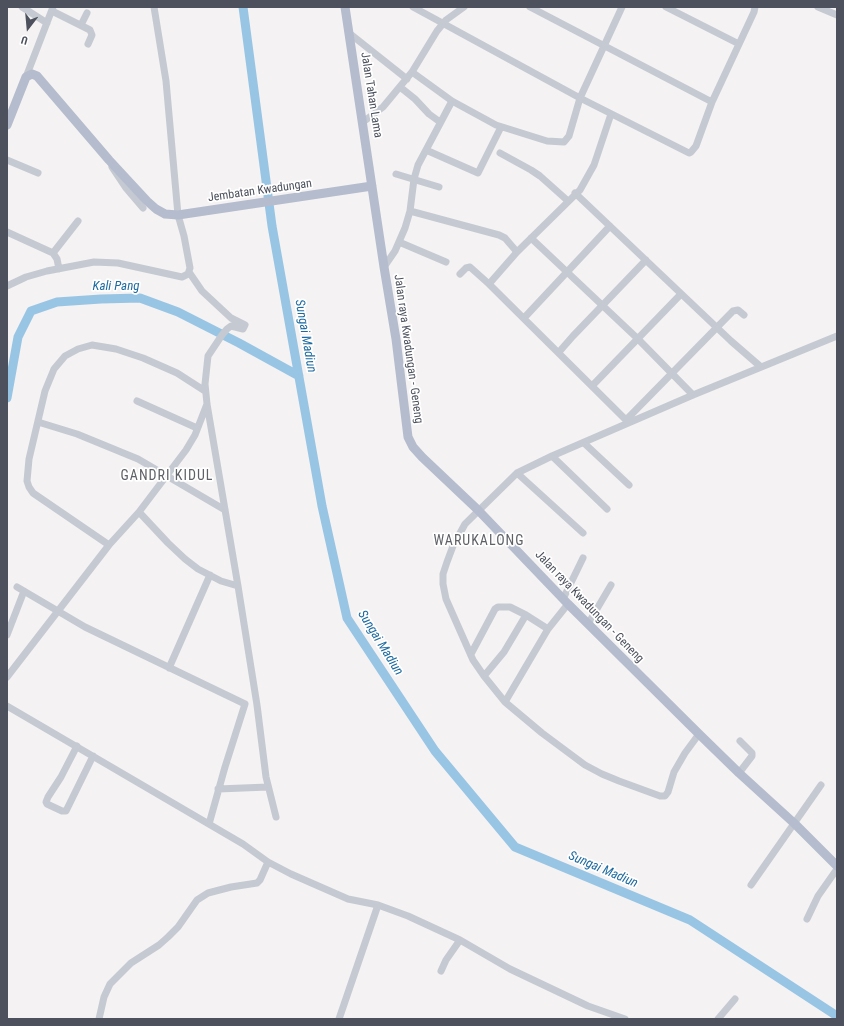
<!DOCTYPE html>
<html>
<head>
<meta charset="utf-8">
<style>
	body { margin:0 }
	#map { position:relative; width:844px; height:1026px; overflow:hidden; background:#f4f2f2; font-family:"Roboto Condensed",sans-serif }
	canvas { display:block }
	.frame { position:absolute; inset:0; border:8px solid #4c515d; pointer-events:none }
	.north { position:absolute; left:8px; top:8px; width:40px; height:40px; -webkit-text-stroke:3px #fff; paint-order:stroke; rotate:196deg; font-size:11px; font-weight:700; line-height:16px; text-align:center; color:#4c515d }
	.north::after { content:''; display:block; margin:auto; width:14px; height:18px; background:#4c515d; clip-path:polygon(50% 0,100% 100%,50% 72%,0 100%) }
</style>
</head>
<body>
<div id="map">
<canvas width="844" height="1026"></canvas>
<div class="frame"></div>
<div class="north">U</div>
</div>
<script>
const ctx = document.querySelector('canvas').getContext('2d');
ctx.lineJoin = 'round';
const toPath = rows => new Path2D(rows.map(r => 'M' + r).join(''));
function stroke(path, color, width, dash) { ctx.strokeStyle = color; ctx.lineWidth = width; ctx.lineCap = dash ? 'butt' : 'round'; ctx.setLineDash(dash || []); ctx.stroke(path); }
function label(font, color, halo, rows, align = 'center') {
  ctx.font = font + ' "Roboto Condensed",sans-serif'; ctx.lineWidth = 3.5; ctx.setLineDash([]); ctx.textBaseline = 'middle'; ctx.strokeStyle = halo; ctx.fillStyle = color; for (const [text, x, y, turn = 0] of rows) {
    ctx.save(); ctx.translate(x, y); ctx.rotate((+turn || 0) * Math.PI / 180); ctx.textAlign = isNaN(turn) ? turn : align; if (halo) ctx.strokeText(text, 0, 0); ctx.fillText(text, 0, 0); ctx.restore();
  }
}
const river = toPath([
	[243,7,272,226,322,506,347,618,435,751,515,847,690,920,837,1016],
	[7,398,18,337,31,311,57,302,101,299,140,298,178,312,239,343,299,376]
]);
const minor = toPath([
	[22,7,47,23],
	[413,7,580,98,689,153,691,152,696,146,712,102,754,12,755,7],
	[530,7,712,102],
	[666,7,739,44],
	[818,7,837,15],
	[52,11,90,30,92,35,88,44],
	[81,25,87,13],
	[349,33,407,79],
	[412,72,452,101,496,125,547,141,564,142,569,136,580,98,622,7],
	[26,77,53,7],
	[400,87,415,99,429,114,440,122],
	[611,114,594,165,580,190,517,252,489,284,626,420],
	[363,122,383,107,412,72,437,31,446,20,464,7],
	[426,150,478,173,501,127],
	[500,153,531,170,540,176,568,201],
	[7,160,38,173],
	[112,167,126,188,143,208],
	[396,174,439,187],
	[575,193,731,341,761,367],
	[410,211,499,235,505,238,517,252],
	[7,232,53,253,57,259,59,269],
	[531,238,638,339,693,395],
	[399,242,446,262],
	[53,253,78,221],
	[384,267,395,251,405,228,410,211,414,179,418,165,452,101],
	[189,272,202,291,231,318,245,325,243,329,231,326,227,329,222,335,208,356,205,384,207,404,238,586,257,705,266,777,276,817],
	[460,274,466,268,470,267,489,284],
	[7,286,26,277,47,271,94,262,118,263,182,277,188,274,190,268,184,236,178,215,166,81,154,7],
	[524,318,610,226],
	[559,352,573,336,646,260],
	[592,386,681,294],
	[137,401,197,428],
	[38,422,77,434,138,459,225,510],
	[628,423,626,420,733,311,738,310,744,315],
	[584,443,629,485],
	[552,456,607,509],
	[517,473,583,533],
	[139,512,168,543,185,559,198,569,221,581,238,586],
	[109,545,33,493,29,487,27,481,29,459,45,391,54,369,65,356,78,349,92,345,116,349,143,358,177,373,205,391],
	[17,587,85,627,245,704,225,767,209,824],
	[563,599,583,558],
	[588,624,611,585],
	[7,635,24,591],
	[471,654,495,609,498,607,510,607,526,615,548,629],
	[169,668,210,575],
	[484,676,504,652,526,615],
	[7,677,109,545,139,512,186,450,195,435,207,404],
	[505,702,548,629,568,604],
	[7,706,243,844,268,862,291,874,348,899,378,905,408,916,460,940,510,969,588,1006,625,1019],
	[699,734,685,753,674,772,668,792,665,796,660,796,619,781,602,774,585,765,542,733,505,702,484,676,473,660,446,599,443,584,443,574,447,562,453,546,465,524,517,473,552,456,693,395,837,336],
	[77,746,61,777,48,797,46,802,47,804,62,811,66,811,93,756],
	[739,773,752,756,752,753,740,741],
	[218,789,268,787],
	[751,885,821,785],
	[807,919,818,896,837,869],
	[441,971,446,960,460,940],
	[99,1019,104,997,110,984,131,963,159,945,168,937,178,927,197,900,208,893,231,887,257,883,260,880,268,862],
	[339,1019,378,905],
	[718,1019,735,999]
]);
const major = toPath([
	[345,7,384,267,396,339,408,437,413,447,422,457,478,510,568,604,699,734,739,773,795,824,837,866],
	[7,125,26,77,32,74,37,76,109,160,147,201,156,209,165,214,178,215,372,186]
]);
const streetNames = [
	["Jalan Tahan Lama",371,95,81],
	["Jembatan Kwadungan",260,191,-8],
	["Jalan raya Kwadungan - Geneng",408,349,82],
	["Jalan raya Kwadungan - Geneng",589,607,46]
];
const waterNames = [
	["Kali Pang",116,287],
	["Sungai Madiun",305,336,80],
	["Sungai Madiun",380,643,58],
	["Sungai Madiun",603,870,23]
];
const quarterNames = [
	["GANDRI KIDUL",167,476],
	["WARUKALONG",479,541]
];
stroke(river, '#98c5e4', 9);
stroke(minor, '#c4c9d2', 7);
stroke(major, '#b5bccd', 9);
label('12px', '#4c515d', '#fff', streetNames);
label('italic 13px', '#1c6aa0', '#fff', waterNames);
ctx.letterSpacing = '1px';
label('14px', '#5f6166', '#fff', quarterNames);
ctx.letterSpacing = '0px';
</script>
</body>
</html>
